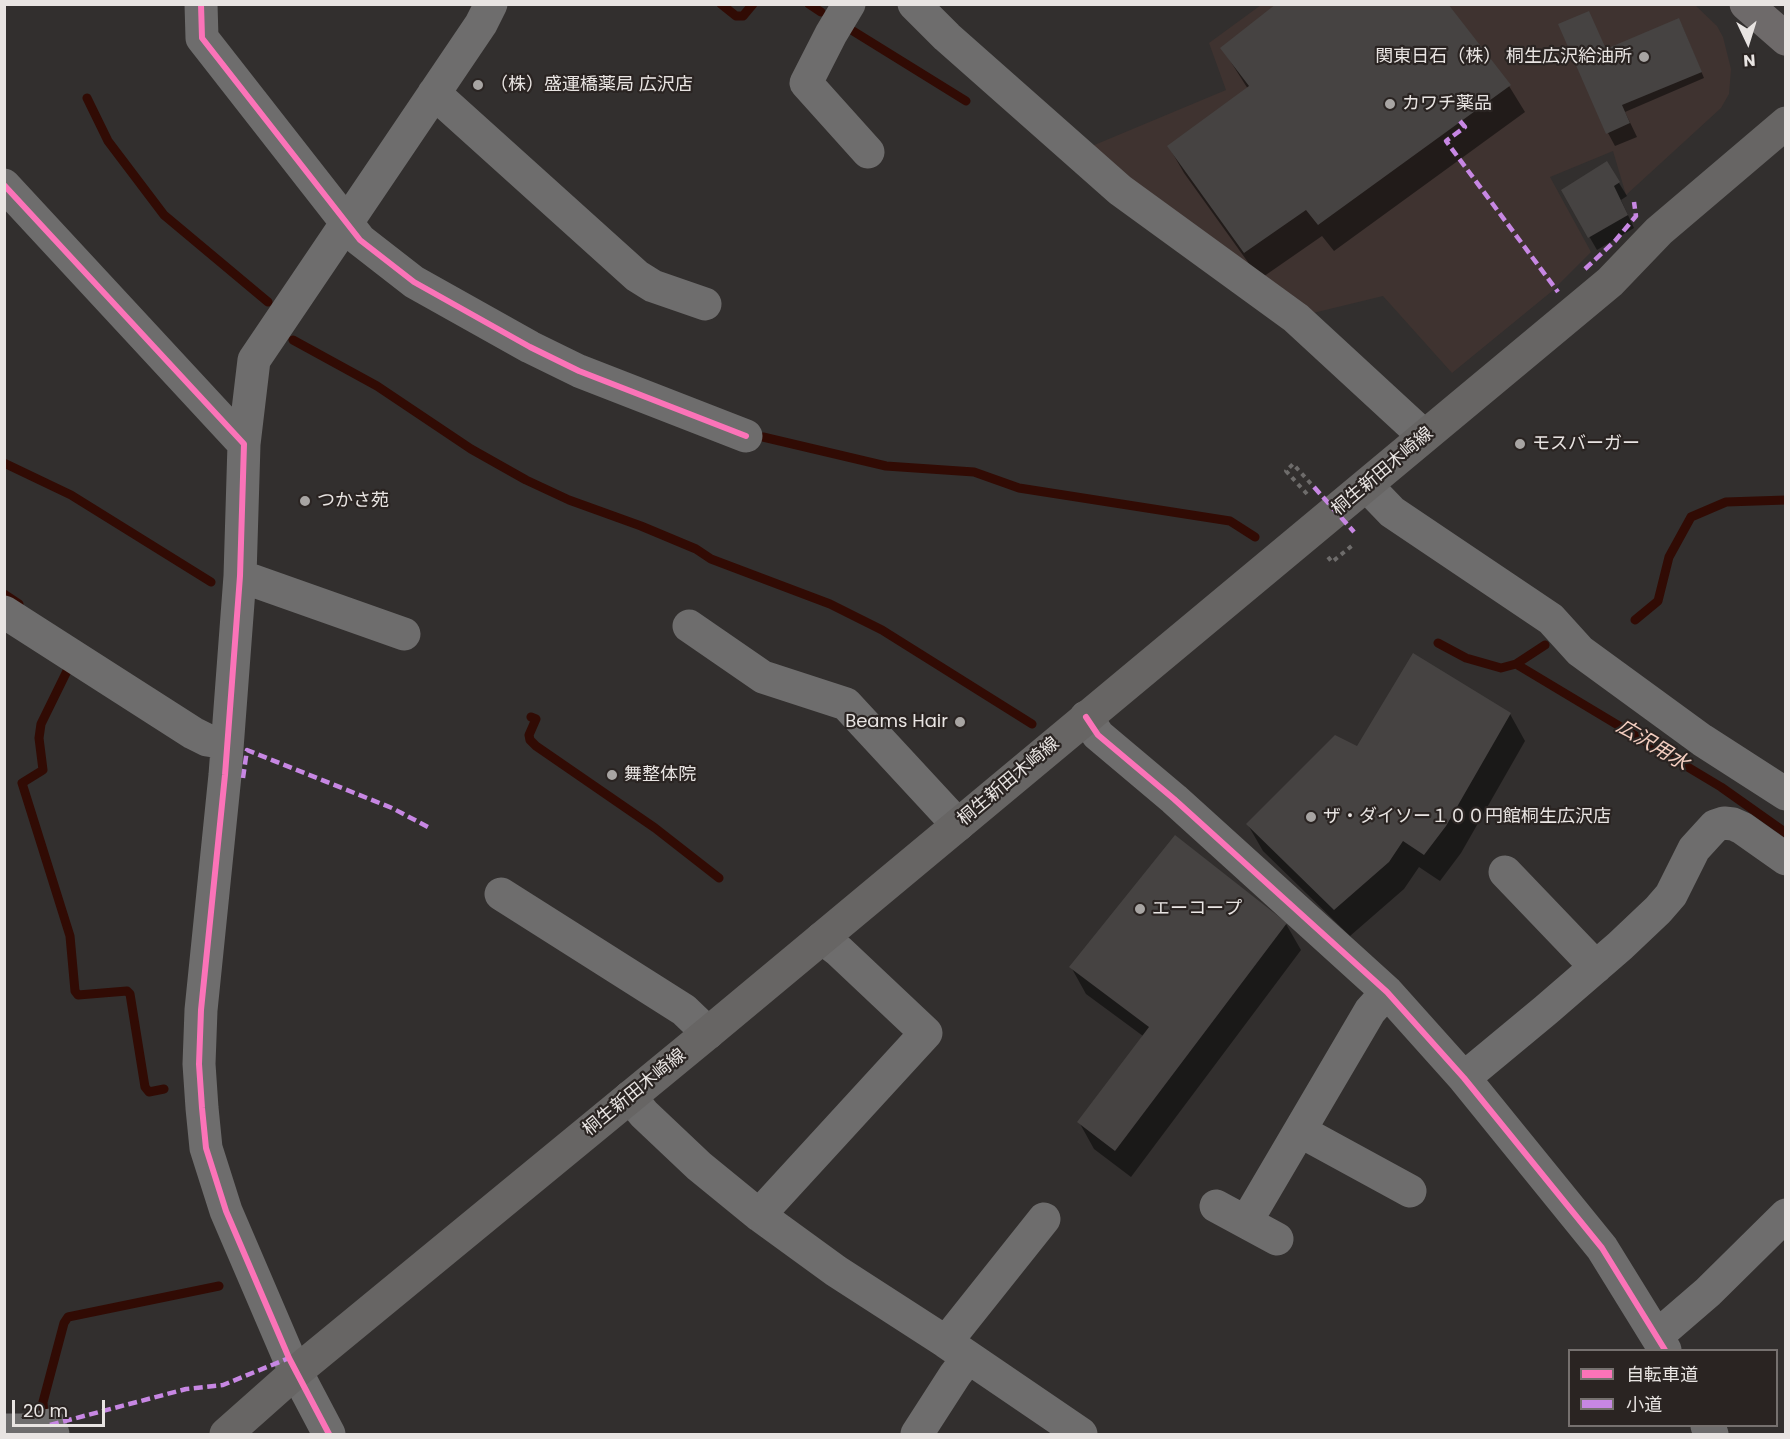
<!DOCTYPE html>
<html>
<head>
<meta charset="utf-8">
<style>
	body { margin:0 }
	#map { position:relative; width:1790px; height:1439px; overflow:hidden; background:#322f2e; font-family:Poppins,"Noto Sans JP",sans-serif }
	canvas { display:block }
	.frame { position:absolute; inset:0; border:6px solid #e8e4e2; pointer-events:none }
	.legend { position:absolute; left:1568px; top:1349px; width:210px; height:78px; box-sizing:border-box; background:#2a2422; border:2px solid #76716f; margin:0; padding:8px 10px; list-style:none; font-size:18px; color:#e8e4e2 }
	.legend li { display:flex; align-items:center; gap:12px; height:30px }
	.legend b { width:30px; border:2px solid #76716f }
	.north { position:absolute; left:1718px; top:12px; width:60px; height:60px; -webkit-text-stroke:4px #2a2422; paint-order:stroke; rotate:176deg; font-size:16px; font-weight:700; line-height:24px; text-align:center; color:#e8e4e2 }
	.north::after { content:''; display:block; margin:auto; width:21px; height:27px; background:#e8e4e2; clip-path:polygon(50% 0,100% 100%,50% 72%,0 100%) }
	.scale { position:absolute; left:12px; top:1400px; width:93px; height:27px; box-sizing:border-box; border:3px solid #e8e4e2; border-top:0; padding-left:8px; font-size:18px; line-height:21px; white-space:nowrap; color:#e8e4e2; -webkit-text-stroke:4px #2a2422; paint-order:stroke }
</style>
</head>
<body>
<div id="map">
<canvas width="1790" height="1439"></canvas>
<div class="frame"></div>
<ul class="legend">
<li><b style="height:8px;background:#fb73b8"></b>自転車道</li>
<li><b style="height:8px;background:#c787e3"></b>小道</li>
</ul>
<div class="north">N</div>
<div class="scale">20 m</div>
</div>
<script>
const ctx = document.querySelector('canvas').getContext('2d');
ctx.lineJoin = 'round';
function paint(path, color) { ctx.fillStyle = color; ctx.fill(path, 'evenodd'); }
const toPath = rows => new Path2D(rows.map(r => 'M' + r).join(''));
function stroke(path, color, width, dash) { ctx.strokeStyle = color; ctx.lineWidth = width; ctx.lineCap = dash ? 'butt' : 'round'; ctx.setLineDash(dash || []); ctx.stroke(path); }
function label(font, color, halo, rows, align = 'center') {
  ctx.font = font + ' Poppins,"Noto Sans JP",sans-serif'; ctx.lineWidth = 4.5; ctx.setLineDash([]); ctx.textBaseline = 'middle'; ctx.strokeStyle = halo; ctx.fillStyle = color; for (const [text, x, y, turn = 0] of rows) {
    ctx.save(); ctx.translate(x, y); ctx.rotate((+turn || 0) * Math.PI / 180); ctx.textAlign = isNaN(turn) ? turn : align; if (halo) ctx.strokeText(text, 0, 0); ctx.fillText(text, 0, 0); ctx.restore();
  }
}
const built = toPath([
	[1261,5,1695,5,1717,26,1723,37,1731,69,1729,94,1721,108,1626,195,1613,151,1550,177,1591,252,1551,292,1452,373,1383,296,1309,314,1131,184,1092,146,1226,90,1209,43]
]);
const shadow = toPath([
	[1588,13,1606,51,1682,26,1704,78,1625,112,1637,137,1615,146,1608,133],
	[1222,48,1509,86,1525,112,1334,251,1322,236,1260,279,1184,173,1169,147,1248,89],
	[1619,183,1627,196,1621,200,1634,228,1597,250,1563,191],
	[1510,714,1525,741,1461,853,1440,881,1419,867,1404,889,1350,936,1263,851,1248,825,1358,748],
	[1286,924,1301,950,1131,1177,1094,1149,1079,1122,1143,1036,1086,994,1071,967]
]);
const stream = toPath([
	[721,4,736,16,743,16,753,4],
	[809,4,821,12],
	[853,31,966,101],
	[87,98,108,141,164,215,268,302],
	[293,340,377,386,471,449,526,480,569,500,641,526,696,549,711,559,830,604,882,630,1032,724],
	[763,437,886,466,974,472,1019,488,1230,521,1255,537],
	[4,463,71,495,211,582],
	[4,594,19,604],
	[1635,620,1658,601,1669,557,1691,517,1726,502,1786,500],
	[1438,643,1466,658,1501,668,1516,664,1545,645],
	[1516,664,1721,787,1786,833],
	[67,671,41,724,39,738,43,770,22,783,70,936,75,991,78,995,127,991,130,994,145,1087,149,1092,164,1089],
	[531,717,536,719,529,735,530,740,536,746,655,828,719,878],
	[44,1415,43,1402,64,1323,68,1317,219,1286]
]);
const building = toPath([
	[1276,4,1448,4,1511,85,1318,225,1306,210,1244,253,1167,146,1249,86,1220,48],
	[1589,11,1606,49,1679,18,1702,72,1622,105,1630,123,1606,134,1558,24],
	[1607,161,1620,182,1614,186,1628,215,1588,238,1561,190],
	[1413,653,1511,713,1446,826,1424,855,1403,841,1389,862,1334,910,1246,824,1335,735,1357,746],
	[1175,835,1287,923,1115,1151,1077,1122,1149,1027,1069,967]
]);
const path = toPath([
	[1307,494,1286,471,1293,464,1313,486],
	[1328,557,1332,562,1354,544]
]);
const minor = toPath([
	[201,4,202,38,360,240,414,282,530,347,579,371,746,436],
	[849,4,831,34,806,83,868,152],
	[914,4,947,37,1120,190,1296,318,1424,436],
	[434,93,637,276,653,286,705,304],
	[4,185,244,444,240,576,225,775,201,1010,199,1064,202,1108,206,1148,226,1211,289,1358,329,1434],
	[244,444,254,360,481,24,491,4],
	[1367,486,1392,512,1551,619,1580,651,1702,740,1786,794],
	[240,576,404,634],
	[4,612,193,733,207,740,227,743],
	[689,626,763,677,846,704,958,825],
	[1086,717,1098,735,1174,799,1387,992,1464,1078,1602,1248,1665,1350],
	[1505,872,1596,967],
	[501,894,684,1010,708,1033],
	[1464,1078,1546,1010,1620,946,1658,910,1671,895,1694,849,1715,826,1724,823,1733,824,1742,828,1786,859],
	[630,1097,644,1114,699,1166,759,1215,836,1271,946,1342,1081,1434],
	[1300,1131,1410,1191],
	[1216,1206,1277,1239],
	[759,1215,926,1033,839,951,822,938],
	[1246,1222,1370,1011,1387,992],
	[1657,1336,1708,1292,1786,1215],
	[946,1342,1044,1219],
	[1707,1426,1712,1434],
	[4,1430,28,1430,50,1425,53,1434],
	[917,1434,955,1375,968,1358]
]);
const major = toPath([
	[226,1434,297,1371,708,1033,1610,282,1659,231,1786,123]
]);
const highway = toPath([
	[1746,4,1786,39]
]);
const quiet = toPath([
	[1460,121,1465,127,1446,141,1558,292],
	[1585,269,1615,241,1636,216,1634,202],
	[1314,487,1354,532],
	[243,778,247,750,392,808,430,828],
	[50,1425,186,1389,223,1385,289,1358]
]);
const cycleway = toPath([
	[201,4,202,38,360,240,414,282,530,347,579,371,746,436],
	[4,185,244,444,240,576,225,775,201,1010,199,1064,202,1108,206,1148,226,1211,289,1358,329,1434],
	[1086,717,1098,735,1174,799,1387,992,1464,1078,1602,1248,1665,1350]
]);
const markers = [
	[1644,57,6,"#a8a5a3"],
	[478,85,6,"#a8a5a3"],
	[1390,104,6,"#a8a5a3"],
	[1520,444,6,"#a8a5a3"],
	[305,501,6,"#a8a5a3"],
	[960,722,6,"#a8a5a3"],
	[612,775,6,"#a8a5a3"],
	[1311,817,6,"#a8a5a3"],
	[1140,909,6,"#a8a5a3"]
];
const poiNames = [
	["関東日石（株） 桐生広沢給油所",1632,57,"right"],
	["（株）盛運橋薬局 広沢店",490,85],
	["カワチ薬品",1402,104],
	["モスバーガー",1532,444],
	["つかさ苑",317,501],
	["Beams Hair",948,722,"right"],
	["舞整体院",624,775],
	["ザ・ダイソー１００円館桐生広沢店",1323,817],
	["エーコープ",1152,909]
];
const streetNames = [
	["桐生新田木崎線",1383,472,-40],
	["桐生新田木崎線",1009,782,-40],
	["桐生新田木崎線",635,1093,-39]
];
const waterNames = [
	["広沢用水",1652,746,31]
];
paint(built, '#3f3330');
paint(shadow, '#0007');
stroke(stream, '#310b04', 9);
paint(building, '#464342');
stroke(path, '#6e6c6b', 4, [4.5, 4.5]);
stroke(minor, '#6e6d6d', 33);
stroke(major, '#676564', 33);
stroke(highway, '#6e6a6a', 33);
stroke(quiet, '#c787e3', 4.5, [9, 4.5]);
stroke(cycleway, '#fb73b8', 6);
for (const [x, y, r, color] of markers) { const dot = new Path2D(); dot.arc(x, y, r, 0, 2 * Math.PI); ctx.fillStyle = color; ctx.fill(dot); stroke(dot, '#2a2422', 2); }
label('18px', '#e8e4e2', '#2a2422', poiNames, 'left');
label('18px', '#e8e4e2', '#2a2422', streetNames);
label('italic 20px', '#f4cec0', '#2a2422', waterNames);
</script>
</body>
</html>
